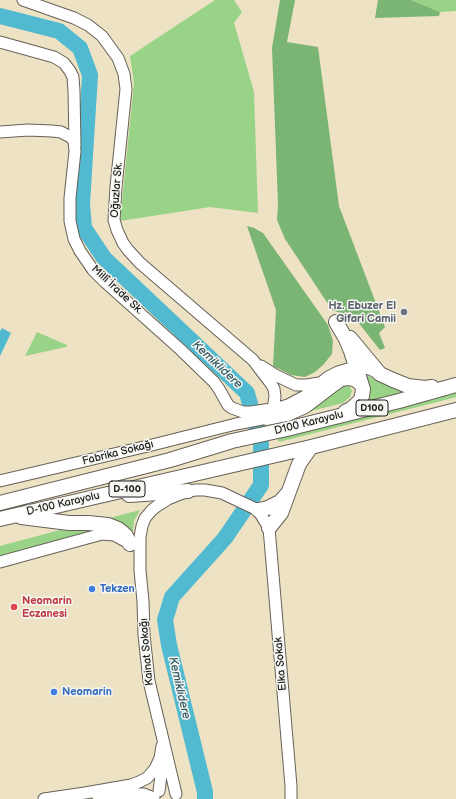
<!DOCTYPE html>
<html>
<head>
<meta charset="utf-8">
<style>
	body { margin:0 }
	canvas { display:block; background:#eee2c4 }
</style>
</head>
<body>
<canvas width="456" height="799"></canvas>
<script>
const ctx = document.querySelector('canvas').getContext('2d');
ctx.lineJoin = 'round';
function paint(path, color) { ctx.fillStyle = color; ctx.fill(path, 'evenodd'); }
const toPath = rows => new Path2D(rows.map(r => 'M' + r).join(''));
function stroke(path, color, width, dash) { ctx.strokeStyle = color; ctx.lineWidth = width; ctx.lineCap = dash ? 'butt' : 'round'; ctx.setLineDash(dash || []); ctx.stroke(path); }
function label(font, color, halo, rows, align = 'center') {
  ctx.font = font + ' "Balsamiq Sans",sans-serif'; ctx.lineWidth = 3; ctx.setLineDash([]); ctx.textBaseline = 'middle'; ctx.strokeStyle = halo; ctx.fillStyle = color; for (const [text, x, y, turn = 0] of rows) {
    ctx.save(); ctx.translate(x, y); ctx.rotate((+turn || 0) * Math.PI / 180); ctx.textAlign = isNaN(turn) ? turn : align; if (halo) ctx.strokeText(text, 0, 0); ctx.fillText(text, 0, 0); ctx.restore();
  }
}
const green = toPath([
	[215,0,234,0,242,12,234,23,254,92,258,213,210,207,120,221,134,83,130,56],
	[411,0,456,0,456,11,440,12],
	[37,332,67,345,66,347,25,356],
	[356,370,385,384,416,392,353,409,358,403],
	[344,382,349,385,352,391,350,397,343,403,283,418],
	[456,390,456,397,441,401,279,442,276,436],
	[140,510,134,521,133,531,133,546,102,520],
	[75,526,103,528,0,556,0,546]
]);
const forest = toPath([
	[280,0,295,0,287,42,318,47,339,206,385,327,379,333,385,348,380,350,350,312,343,314,332,310,285,239,277,220,278,204,272,48],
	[378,0,411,0,440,12,439,16,375,18],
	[247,226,254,228,263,233,328,325,333,341,332,354,323,365,315,372,305,377,291,375,273,366,276,310]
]);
const water = toPath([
	[2,328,11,333,0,356,0,331]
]);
const river = toPath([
	[0,16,59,31,80,48,90,75,82,204,84,228,104,258,247,393,261,444,261,485,225,538,172,597,165,620,169,645,205,792,205,799]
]);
const secondary = toPath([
	[0,42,54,57,64,63,70,71,73,77,74,91,75,146],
	[0,132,28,130,52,131,61,132,72,138,74,142,75,151,70,198,70,221,74,239,80,251,93,270,105,282,181,350,214,382,219,389,228,405,232,408,243,412,251,412,278,408,288,405,305,396,328,377,338,372,348,369,364,368,370,369,380,374],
	[261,366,275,375,296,385,307,385,319,383],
	[0,481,152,445,236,424,267,418,273,409,275,397,274,389,272,385,253,360,140,263,128,250,123,243,117,230,114,220,116,187,126,89,124,74,118,58,102,36,88,25,74,18,23,0],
	[0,562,102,534,114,535,127,542],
	[159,791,163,760],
	[176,794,149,681,144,635,143,601,140,571,140,537,142,526,145,518,152,510,157,506,168,499,188,491,196,490,205,490,222,493,258,510,269,528,291,786,291,799],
	[44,799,85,793,131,785,139,782,147,778,155,769,160,758,162,746],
	[98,799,127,794,144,794,154,798]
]);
const highway = toPath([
	[336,322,346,339,351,351,363,389,362,396,360,401,351,409,345,412],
	[350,338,380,374,393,380,408,386,425,388,432,387],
	[267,418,287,414,305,406,334,384,341,379,348,378,355,379,361,384],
	[129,495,188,491],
	[0,503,170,460,232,441,287,429,399,401,456,385],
	[258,510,268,508,280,502,287,494],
	[21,517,69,523,88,523,108,525,118,529,122,532,126,536,130,544],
	[0,519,311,447,456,410],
	[269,528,281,513,299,464,311,447]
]);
const markers = [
	[404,312,4,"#6b7280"],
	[92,589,4,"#3f7fe0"],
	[14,607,4,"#e0444e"],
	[54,692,4,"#3f7fe0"]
];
const shields = [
	[372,408,32],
	[127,489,36]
];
const shieldNames = [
	["D100",372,408],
	["D-100",127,489]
];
const streetNames = [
	["Oğuzlar Sk.",117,190,-86],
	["Millî İrade Sk.",117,290,43],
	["D100 Karayolu",309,423,-14],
	["Fabrika Sokağı",118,453,-14],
	["D-100 Karayolu",63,504,-13],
	["Kainat Sokağı",147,652,-95],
	["Elka Sokak",281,664,-95]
];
const worshipNames = [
	["Hz. Ebuzer El",396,306],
	["Gifari Camii",396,319]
];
const shopNames = [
	["Tekzen",100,589],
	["Neomarin",62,692]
];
const healthNames = [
	["Neomarin",22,601],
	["Eczanesi",22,614]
];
const waterNames = [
	["Kemiklidere",217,365,43],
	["Kemiklidere",179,688,77]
];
paint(green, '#98d387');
paint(forest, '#7ab574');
paint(water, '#52bad0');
stroke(river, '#52bad0', 16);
stroke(secondary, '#666157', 13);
stroke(highway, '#666157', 16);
stroke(secondary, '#fff', 11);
stroke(highway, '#fff', 14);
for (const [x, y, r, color] of markers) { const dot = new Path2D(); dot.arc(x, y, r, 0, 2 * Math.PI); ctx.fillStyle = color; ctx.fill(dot); stroke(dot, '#f6f6f2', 1.5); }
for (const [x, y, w] of shields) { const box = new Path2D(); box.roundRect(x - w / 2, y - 8, w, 16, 3); ctx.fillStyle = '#f6f6f2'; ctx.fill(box); stroke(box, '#1c1c1c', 1); }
label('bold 10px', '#1c1c1c', null, shieldNames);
label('11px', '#1c1c1c', '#f6f6f2', streetNames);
label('bold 11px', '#5b616d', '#f6f6f2', worshipNames, 'right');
label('bold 11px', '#366cbe', '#f6f6f2', shopNames, 'left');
label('bold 11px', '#be3a42', '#f6f6f2', healthNames, 'left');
label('italic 12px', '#325b64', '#f6f6f2', waterNames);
</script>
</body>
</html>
